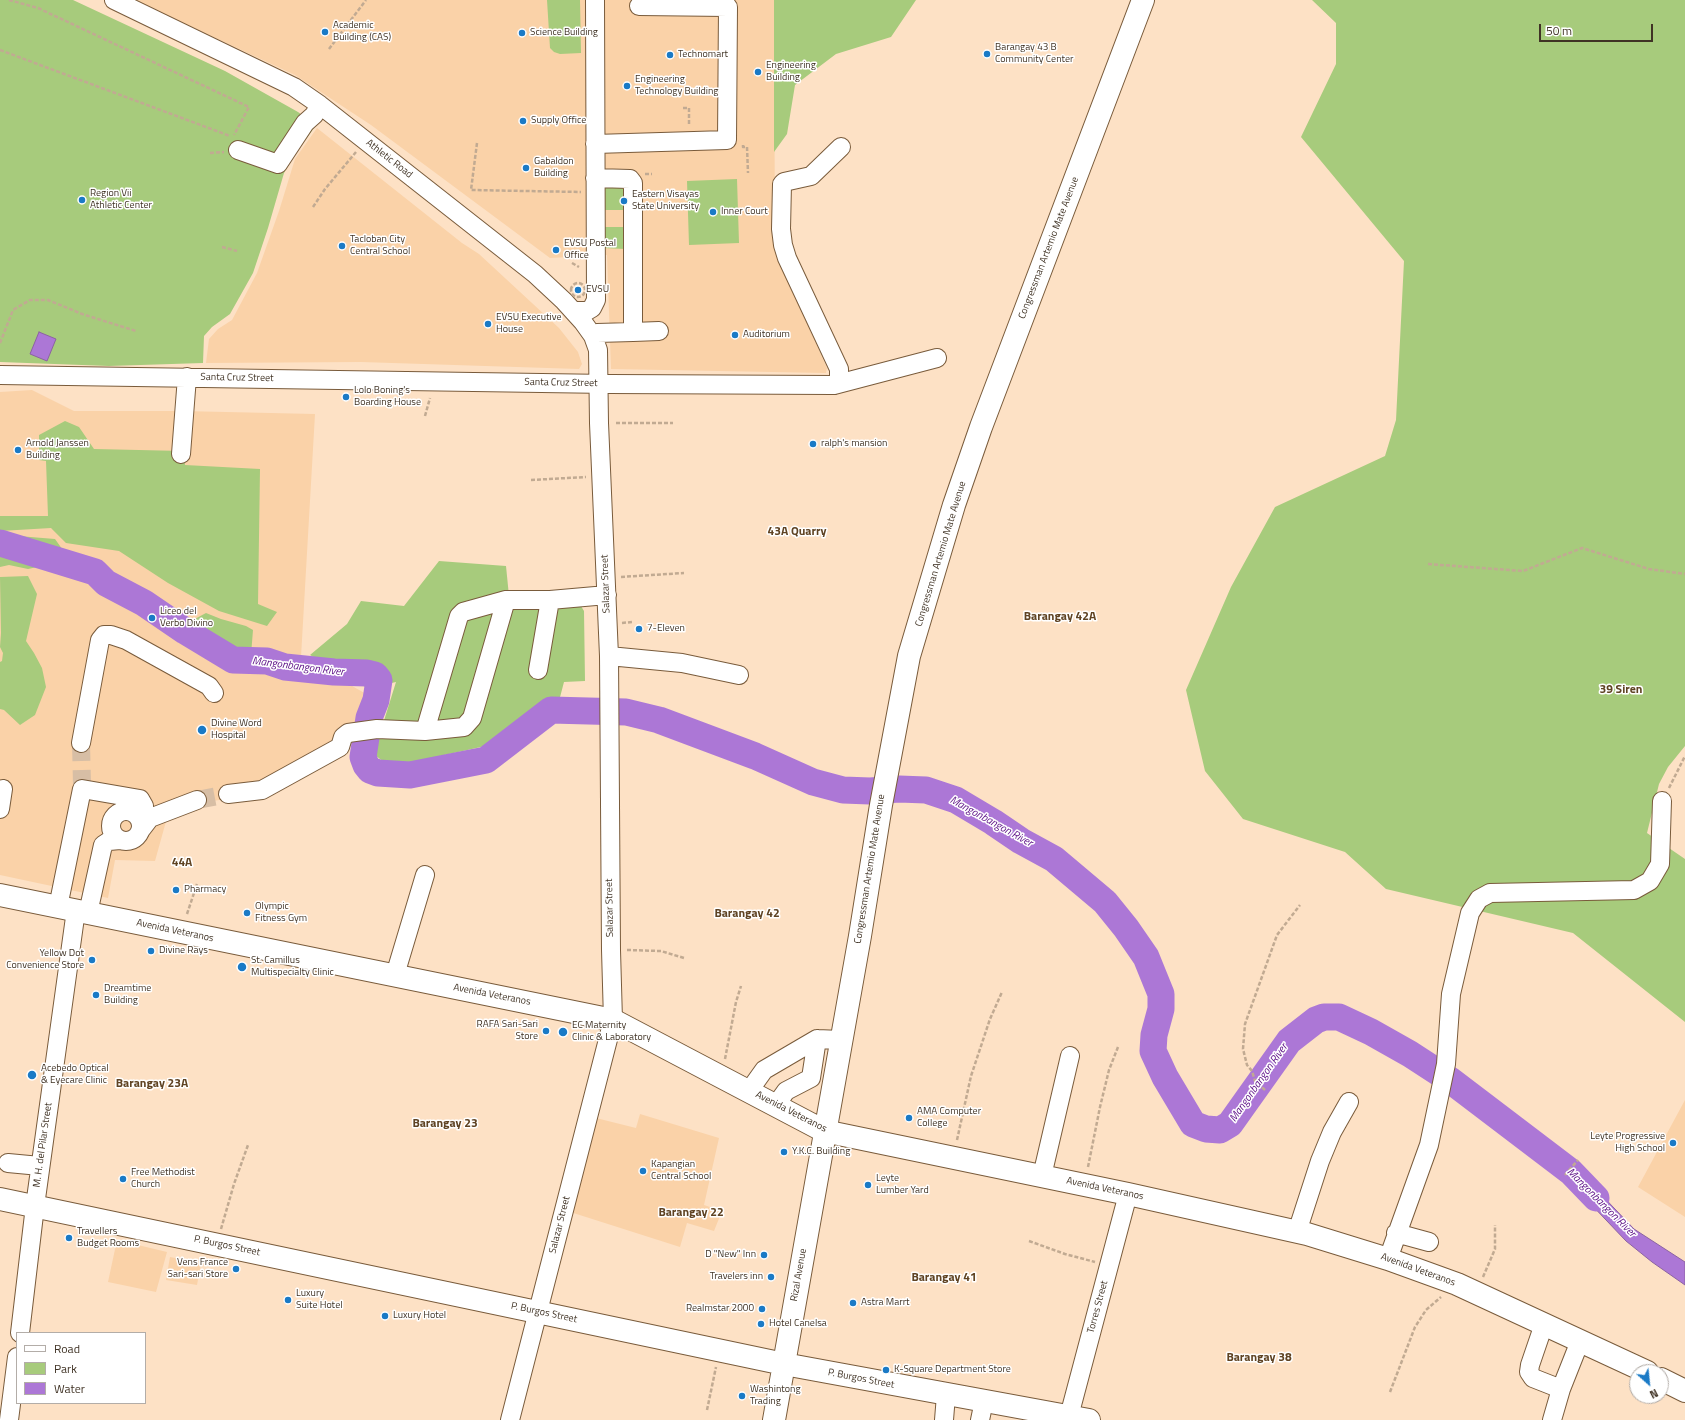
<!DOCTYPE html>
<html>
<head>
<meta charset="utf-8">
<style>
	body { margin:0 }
	#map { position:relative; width:1685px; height:1420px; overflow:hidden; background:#fde1c5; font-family:"Titillium Web",sans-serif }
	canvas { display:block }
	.legend { position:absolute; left:16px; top:1332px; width:130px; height:72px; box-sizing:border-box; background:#fff; border:1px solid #b3ada8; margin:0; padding:5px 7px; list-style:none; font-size:12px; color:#403325 }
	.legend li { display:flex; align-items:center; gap:8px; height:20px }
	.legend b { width:20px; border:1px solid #b3ada8 }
	.north { position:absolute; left:1629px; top:1364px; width:40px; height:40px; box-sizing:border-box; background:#fff; border:1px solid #b3ada8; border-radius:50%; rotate:153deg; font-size:11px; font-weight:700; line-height:16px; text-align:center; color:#403325 }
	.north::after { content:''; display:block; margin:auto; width:14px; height:18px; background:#1a7ac6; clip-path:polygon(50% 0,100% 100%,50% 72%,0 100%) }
	.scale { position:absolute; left:1539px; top:24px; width:114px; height:18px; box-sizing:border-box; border:2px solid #403325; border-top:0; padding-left:5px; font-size:12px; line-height:14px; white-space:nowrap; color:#403325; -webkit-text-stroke:3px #fff; paint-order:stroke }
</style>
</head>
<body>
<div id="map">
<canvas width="1685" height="1420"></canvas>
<ul class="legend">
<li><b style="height:5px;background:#fff"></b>Road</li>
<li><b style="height:11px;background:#a7cb7c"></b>Park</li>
<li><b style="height:11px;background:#ac77d6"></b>Water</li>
</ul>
<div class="north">N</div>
<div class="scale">50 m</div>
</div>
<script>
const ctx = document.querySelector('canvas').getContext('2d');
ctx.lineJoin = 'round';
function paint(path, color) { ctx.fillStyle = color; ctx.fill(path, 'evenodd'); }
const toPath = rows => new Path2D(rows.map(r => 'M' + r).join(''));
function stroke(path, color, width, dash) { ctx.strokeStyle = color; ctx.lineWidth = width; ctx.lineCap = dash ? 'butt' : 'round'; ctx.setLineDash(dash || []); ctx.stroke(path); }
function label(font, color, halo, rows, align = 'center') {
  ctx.font = font + ' "Titillium Web",sans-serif'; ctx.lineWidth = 3; ctx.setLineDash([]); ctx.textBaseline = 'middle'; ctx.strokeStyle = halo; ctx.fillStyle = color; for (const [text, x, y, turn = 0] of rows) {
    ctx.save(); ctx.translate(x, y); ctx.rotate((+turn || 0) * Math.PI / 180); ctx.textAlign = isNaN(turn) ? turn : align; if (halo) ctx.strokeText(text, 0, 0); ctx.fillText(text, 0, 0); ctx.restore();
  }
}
const built = toPath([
	[134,0,774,0,775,251,827,368,826,373,611,369,607,255,550,258,371,125,295,75],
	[317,128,462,243,479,254,559,328,578,352,582,364,579,369,361,362,206,363,209,339,218,329,232,320,257,273,279,211,295,159],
	[32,390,74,411,182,411,315,414,301,657,375,699,354,743,255,795,170,807,155,861,115,860,108,898,0,875,0,392],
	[1685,1100,1685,1217,1638,1187],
	[640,1114,719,1138,704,1205,722,1211,714,1231,687,1223,680,1247,564,1210,588,1116,636,1128],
	[117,1240,167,1252,156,1292,108,1282],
	[170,1257,201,1263,197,1285,166,1280]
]);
const green = toPath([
	[0,0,73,0,225,71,298,112,316,125,294,156,284,173,268,228,253,273,230,314,212,327,204,336,203,363,109,366,0,362],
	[547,0,580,0,581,53,560,54,554,52,550,48],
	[774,0,916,0,891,37,836,54,795,85,787,134,774,152],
	[1312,0,1685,0,1685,746,1668,767,1659,784,1647,833,1685,859,1685,1022,1573,933,1386,889,1345,852,1243,819,1205,771,1186,690,1231,587,1275,507,1385,456,1396,420,1404,261,1301,137,1336,64,1336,23],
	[737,179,739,243,689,245,687,181],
	[606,187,622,188,624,189,624,210,604,210,604,191],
	[604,227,625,227,625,249,603,248],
	[65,421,79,427,94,449,183,451,185,465,260,469,258,604,277,612,267,626,219,611,168,583,119,551,66,543,51,528,0,531,0,516,48,516,46,461,39,460,39,435],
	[6,535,55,539,70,560,28,569,9,565,0,567,0,537],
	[439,561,506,566,509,596,576,598,584,611,585,681,564,682,559,701,499,743,390,767,375,755,382,727,396,682,387,684,379,695,310,655,347,624,361,601,404,606],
	[28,576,37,594,26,641,34,653,42,668,46,687,35,715,20,725,4,710,0,709,0,662,2,661,3,653,0,647,1,633,0,577],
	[135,586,191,621,206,613,221,619,246,626,253,630,251,655,246,665,234,666,222,653,186,629,141,608,133,594]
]);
const water = toPath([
	[39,332,56,339,47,361,30,354,39,332],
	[1575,1167,1634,1229,1685,1262,1685,1285,1652,1262,1626,1241,1566,1178,1575,1167]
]);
const river = toPath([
	[0,543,95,572,106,583,144,603,185,631,233,660,267,661,285,667,334,672,367,673,375,675,379,680,376,700,369,718,363,757,366,765,370,770,378,773,410,775,486,760,551,710,626,712,659,720,755,756,813,782,843,790,870,791,899,789,926,790,956,800,993,822,1021,841,1054,859,1105,902,1126,928,1146,957,1161,994,1161,1009,1154,1035,1153,1051,1165,1077,1193,1124,1206,1129,1220,1130,1230,1124,1289,1041,1316,1020,1324,1017,1339,1017,1371,1032,1410,1054,1450,1080,1571,1172,1596,1198]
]);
const minorTunnel = toPath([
	[81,743,82,784],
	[197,800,228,794]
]);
const path = toPath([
	[9,0,38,8,249,107,234,135],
	[329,49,366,0],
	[0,50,230,136],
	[683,108,689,108,689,126],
	[477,143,471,190,581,192],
	[743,145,743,147,747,147,748,173],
	[210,153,224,152],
	[645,174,652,174],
	[313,207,325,189,356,152],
	[222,247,237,251],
	[572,263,579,267],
	'571 290a7 7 0 1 1 14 0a7 7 0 1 1-14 0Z',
	[0,343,13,310,30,300,48,300,82,314,136,331],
	[425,416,430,398],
	[616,423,673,423],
	[531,480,586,477],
	[1428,564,1523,571,1582,548,1649,569,1685,574],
	[621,577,684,573],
	[622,623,632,622],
	[1669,788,1685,756],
	[187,914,197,884],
	[627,950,661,951,684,958],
	[725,1059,736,1002,741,986],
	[1265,1090,1255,1081,1252,1071,1247,1065,1243,1049,1245,1024,1277,935,1300,905],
	[957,1140,971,1076,990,1019,1002,992],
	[1088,1167,1100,1107,1109,1070,1118,1047],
	[1565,1175,1578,1160],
	[221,1229,234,1184,248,1145],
	[1029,1241,1065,1254,1095,1262],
	[1483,1277,1495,1249,1495,1225],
	[1390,1392,1415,1327,1426,1310,1441,1297],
	[707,1410,716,1367]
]);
const minor = toPath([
	[114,0,294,87,320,105,535,274,564,301,583,322,593,336,598,350,599,423,609,656,611,950,613,1020,510,1420],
	[595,144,727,140,728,7,639,6],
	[238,150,278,164,305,123,314,115,320,105],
	[595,178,630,179,633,183,633,332,659,331],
	[574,311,587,311,592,308,596,300,595,0],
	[597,333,633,332],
	[0,375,609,384,834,385,839,379,839,369,787,258,783,245,781,229,782,184,784,182,811,176,841,147],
	[834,385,937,358],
	[181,454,187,377],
	[506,600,472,718,464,727,425,731,459,616,463,612,506,600,550,600,607,595],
	[609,656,682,663,739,675],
	[538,670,550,600],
	[81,743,100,640,104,635,111,635,126,640,209,686,214,693],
	[228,794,262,790,340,747,343,737,348,733,377,729,425,731],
	[0,809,3,789],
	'111 826a15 15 0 1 1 30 0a15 15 0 1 1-30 0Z',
	[140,831,150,818,197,800],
	[58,907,82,789,140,799,144,806,140,821],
	[88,913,103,845,109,841,120,840],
	[395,975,425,875],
	[749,1091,764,1070,817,1039,841,1040],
	[776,1105,786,1091,811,1078,817,1039],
	[8,1163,40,1166],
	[1042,1176,1070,1056],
	[1297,1232,1320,1161,1332,1132,1349,1102],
	[1396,1233,1429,1242],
	[1388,1259,1429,1145,1446,1064,1451,994,1470,913,1479,899,1490,893,1634,890,1650,881,1660,864,1662,801],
	[1544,1324,1530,1365,1529,1372,1533,1378,1561,1389,1580,1341],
	[20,1333,35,1206,76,910],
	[9,1420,17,1357],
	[944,1420,946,1395],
	[980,1420,984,1401],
	[1068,1420,1128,1194],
	[1552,1420,1561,1389]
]);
const major = toPath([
	[0,895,613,1020,824,1131,1128,1194,1307,1234,1388,1259,1457,1284,1647,1372],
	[0,1199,784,1364,1089,1420],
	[1661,1379,1685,1391],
	[774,1420,860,936,881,805,909,656,954,505,981,427,1143,0]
]);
const markers = [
	[325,32,4,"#1a7ac6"],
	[522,33,4,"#1a7ac6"],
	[987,54,4,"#1a7ac6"],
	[670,55,4,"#1a7ac6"],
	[758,72,4,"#1a7ac6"],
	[627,86,4,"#1a7ac6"],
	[523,121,4,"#1a7ac6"],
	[526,168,4,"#1a7ac6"],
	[82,200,4,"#1a7ac6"],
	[624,201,4,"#1a7ac6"],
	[713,212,4,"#1a7ac6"],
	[342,246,4,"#1a7ac6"],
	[556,250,4,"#1a7ac6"],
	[578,290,4,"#1a7ac6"],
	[488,324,4,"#1a7ac6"],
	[735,335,4,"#1a7ac6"],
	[346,397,4,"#1a7ac6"],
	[813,444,4,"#1a7ac6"],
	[18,450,4,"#1a7ac6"],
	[152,618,4,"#1a7ac6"],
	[639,629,4,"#1a7ac6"],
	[202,730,5,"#1a7ac6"],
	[176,890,4,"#1a7ac6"],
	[247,913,4,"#1a7ac6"],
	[151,951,4,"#1a7ac6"],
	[92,960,4,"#1a7ac6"],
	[242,967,5,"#1a7ac6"],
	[96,995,4,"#1a7ac6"],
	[546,1031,4,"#1a7ac6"],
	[563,1032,5,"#1a7ac6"],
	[32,1075,5,"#1a7ac6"],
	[909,1118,4,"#1a7ac6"],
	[1673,1143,4,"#1a7ac6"],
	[784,1152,4,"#1a7ac6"],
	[643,1171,4,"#1a7ac6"],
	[123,1179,4,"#1a7ac6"],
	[868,1185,4,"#1a7ac6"],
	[69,1238,4,"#1a7ac6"],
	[764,1255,4,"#1a7ac6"],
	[236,1269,4,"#1a7ac6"],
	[771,1277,4,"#1a7ac6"],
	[288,1300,4,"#1a7ac6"],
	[853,1303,4,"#1a7ac6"],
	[762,1309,4,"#1a7ac6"],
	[385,1316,4,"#1a7ac6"],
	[761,1324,4,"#1a7ac6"],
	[886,1370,4,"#1a7ac6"],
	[742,1396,4,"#1a7ac6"]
];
const poiNames = [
	["Academic",333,26],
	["Building (CAS)",333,38],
	["Science Building",530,33],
	["Barangay 43 B",995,48],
	["Community Center",995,60],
	["Technomart",678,55],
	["Engineering",766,66],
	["Building",766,78],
	["Engineering",635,80],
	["Technology Building",635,92],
	["Supply Office",531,121],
	["Gabaldon",534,162],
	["Building",534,174],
	["Region Vii",90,194],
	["Athletic Center",90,206],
	["Eastern Visayas",632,195],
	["State University",632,207],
	["Inner Court",721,212],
	["Tacloban City",350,240],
	["Central School",350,252],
	["EVSU Postal",564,244],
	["Office",564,256],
	["EVSU",586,290],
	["EVSU Executive",496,318],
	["House",496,330],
	["Auditorium",743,335],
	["Lolo Boning's",354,391],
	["Boarding House",354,403],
	["Arnold Janssen",26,444],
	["Building",26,456],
	["ralph's mansion",821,444],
	["Liceo del",160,612],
	["Verbo Divino",160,624],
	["7-Eleven",647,629],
	["Divine Word",211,724],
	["Hospital",211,736],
	["Pharmacy",184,890],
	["Olympic",255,907],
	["Fitness Gym",255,919],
	["Divine Rays",159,951],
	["Yellow Dot",84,954,"right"],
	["Convenience Store",84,966,"right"],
	["St. Camillus",251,961],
	["Multispecialty Clinic",251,973],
	["Dreamtime",104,989],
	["Building",104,1001],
	["RAFA Sari-Sari",538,1025,"right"],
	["Store",538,1037,"right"],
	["EC Maternity",572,1026],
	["Clinic & Laboratory",572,1038],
	["Acebedo Optical",41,1069],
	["& Eyecare Clinic",41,1081],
	["AMA Computer",917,1112],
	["College",917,1124],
	["Leyte Progressive",1665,1137,"right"],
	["High School",1665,1149,"right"],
	["Y.K.C. Building",792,1152],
	["Kapangian",651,1165],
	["Central School",651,1177],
	["Free Methodist",131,1173],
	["Church",131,1185],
	["Leyte",876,1179],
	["Lumber Yard",876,1191],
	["Travellers",77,1232],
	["Budget Rooms",77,1244],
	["D \"New\" Inn",756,1255,"right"],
	["Vens France",228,1263,"right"],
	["Sari-sari Store",228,1275,"right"],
	["Travelers inn",763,1277,"right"],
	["Luxury",296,1294],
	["Suite Hotel",296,1306],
	["Astra Marrt",861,1303],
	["Realmstar 2000",754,1309,"right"],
	["Luxury Hotel",393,1316],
	["Hotel Canelsa",769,1324],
	["K-Square Department Store",894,1370],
	["Washintong",750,1390],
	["Trading",750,1402]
];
const streetNames = [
	["Athletic Road",389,159,38],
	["Congressman Artemio Mate Avenue",1049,248,-69],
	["Santa Cruz Street",237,378,1],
	["Santa Cruz Street",561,383,1],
	["Congressman Artemio Mate Avenue",941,554,-73],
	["Salazar Street",606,584,-92],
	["Congressman Artemio Mate Avenue",870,869,-81],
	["Salazar Street",610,908,-91],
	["Avenida Veteranos",175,931,12],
	["Avenida Veteranos",492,995,11],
	["Avenida Veteranos",791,1112,27],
	["M. H. del Pilar Street",43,1145,-82],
	["Avenida Veteranos",1105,1189,12],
	["Salazar Street",560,1225,-76],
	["P. Burgos Street",227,1246,12],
	["Avenida Veteranos",1418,1270,20],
	["Rizal Avenue",799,1275,-80],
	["Torres Street",1098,1307,-75],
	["P. Burgos Street",544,1313,12],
	["P. Burgos Street",861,1379,11]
];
const waterNames = [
	["Mangonbangon River",298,667,7],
	["Mangonbangon River",991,822,29],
	["Mangonbangon River",1259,1083,-55],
	["Mangonbangon River",1601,1203,45]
];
const quarterNames = [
	["43A Quarry",797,532],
	["Barangay 42A",1060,617],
	["39 Siren",1621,690],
	["44A",182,863],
	["Barangay 42",747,914],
	["Barangay 23A",152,1084],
	["Barangay 23",445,1124],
	["Barangay 22",691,1213],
	["Barangay 41",944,1278],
	["Barangay 38",1259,1358]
];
paint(built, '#fad2a8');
paint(green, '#a7cb7c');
paint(water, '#ac77d6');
stroke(water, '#8c63a1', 1);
stroke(river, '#ac77d6', 27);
stroke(minorTunnel, '#d7bea5', 18, [18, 9]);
stroke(minor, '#795b3b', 20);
stroke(major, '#795b3b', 24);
stroke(path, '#c1aa92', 2.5, [4, 2]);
stroke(minor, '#fff', 18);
stroke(major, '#fff', 22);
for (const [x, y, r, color] of markers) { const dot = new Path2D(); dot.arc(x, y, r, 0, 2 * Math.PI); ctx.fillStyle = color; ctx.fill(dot); stroke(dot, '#fff', 1.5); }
label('10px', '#403325', '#fff', poiNames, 'left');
label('10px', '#403325', '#fff', streetNames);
label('italic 11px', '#5c1086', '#fff', waterNames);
label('bold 12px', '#5f4323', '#fff', quarterNames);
</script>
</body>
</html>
